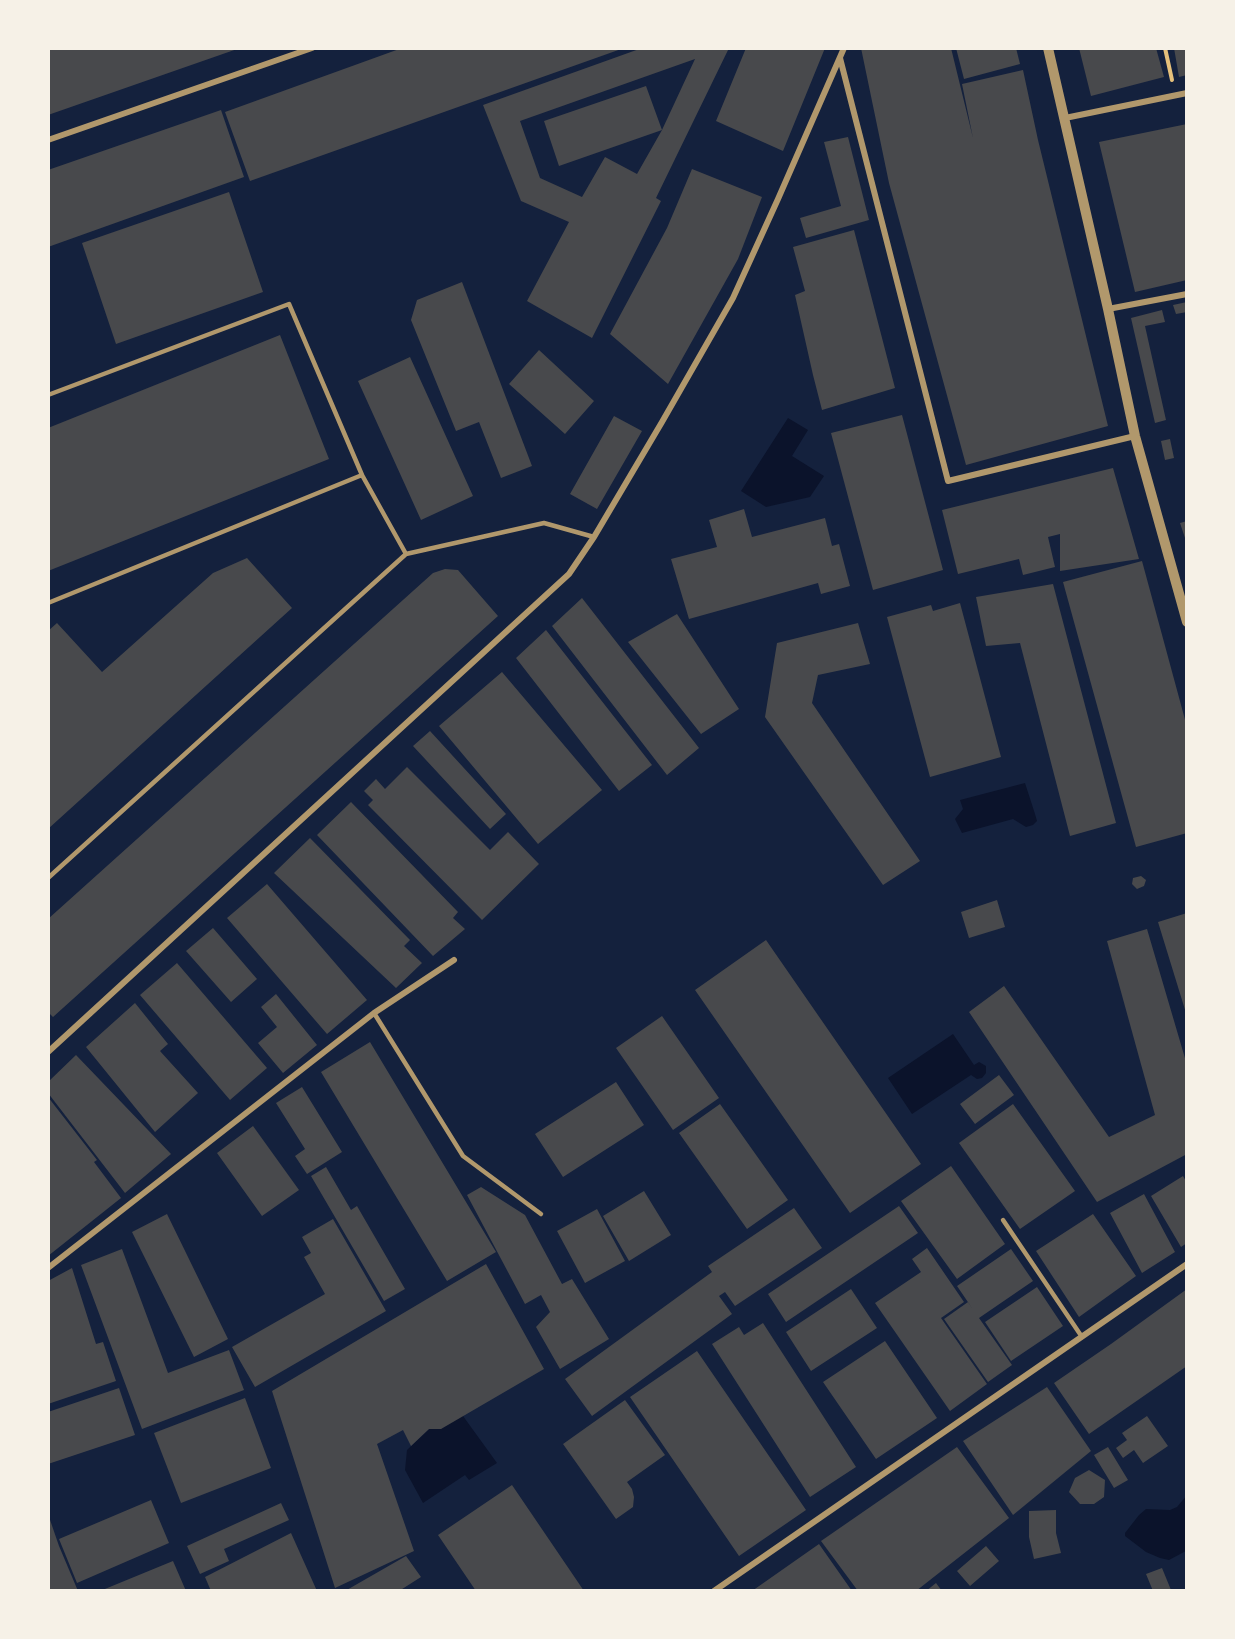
<!DOCTYPE html>
<html>
<head>
<meta charset="utf-8">
<style>
	body { margin:0 }
	#map { position:relative; width:1235px; height:1639px; overflow:hidden; background:#14213d; font-family:"Sofia Sans Condensed",sans-serif }
	canvas { display:block }
	.frame { position:absolute; inset:0; border:50px solid #f6f1e7; pointer-events:none }
</style>
</head>
<body>
<div id="map">
<canvas width="1235" height="1639"></canvas>
<div class="frame"></div>
</div>
<script>
const ctx = document.querySelector('canvas').getContext('2d');
ctx.lineJoin = 'round';
function paint(path, color) { ctx.fillStyle = color; ctx.fill(path, 'evenodd'); }
const toPath = rows => new Path2D(rows.map(r => 'M' + r).join(''));
function stroke(path, color, width, dash) { ctx.strokeStyle = color; ctx.lineWidth = width; ctx.lineCap = dash ? 'butt' : 'round'; ctx.setLineDash(dash || []); ctx.stroke(path); }
const water = toPath([
	[788,418,808,430,792,456,824,476,810,497,766,507,741,491],
	[1025,783,1035,814,1037,821,1033,825,1026,827,1013,819,962,833,955,819,963,809,960,800],
	[953,1034,974,1065,979,1062,986,1066,986,1073,982,1078,977,1079,971,1075,912,1114,888,1078],
	[463,1416,497,1463,469,1480,465,1475,423,1503,405,1470,407,1450,429,1429],
	[1187,1495,1187,1550,1184,1552,1169,1560,1160,1558,1146,1552,1125,1536,1125,1533,1139,1515,1146,1509,1170,1510,1177,1507]
]);
const building = toPath([
	[48,48,240,48,48,115],
	[402,48,624,48,250,181,225,112],
	[642,48,729,48,656,198,661,201,592,338,527,301,569,222,521,201,483,105],
	[695,59,662,130,637,174,605,157,582,197,540,178,520,121],
	[746,48,825,48,783,151,716,121],
	[861,48,951,48,973,138,962,84,1023,70,1038,140,1108,426,966,465,889,183],
	[956,48,1016,48,1020,64,964,79],
	[1079,48,1156,48,1164,77,1091,96],
	[1174,48,1187,48,1187,75,1179,77],
	[646,86,662,130,559,166,544,121],
	[221,110,244,177,48,247,48,170],
	[1187,124,1187,280,1135,292,1099,142],
	[848,137,869,220,806,238,800,218,841,206,824,142],
	[692,169,762,197,738,259,668,384,610,334,667,228],
	[229,192,263,292,116,344,82,243],
	[854,230,895,388,822,410,813,375,795,295,805,291,793,247],
	[462,282,532,466,501,478,479,422,456,431,411,320,417,300],
	[1187,302,1187,312,1176,314,1173,305],
	[1162,310,1165,322,1145,326,1166,420,1155,423,1131,318],
	[280,335,329,459,48,571,48,428],
	[539,350,594,401,565,434,509,384],
	[410,357,473,496,421,520,358,381],
	[902,415,943,570,873,590,831,433],
	[614,416,642,431,597,509,570,494],
	[1170,439,1174,458,1165,460,1161,441],
	[1113,468,1139,559,1060,571,1060,534,1048,537,1055,567,1023,575,1019,559,958,574,942,510],
	[744,509,752,537,825,518,832,546,839,544,850,586,821,594,818,583,689,619,671,559,717,547,709,520],
	[1187,521,1187,537,1185,538,1180,523],
	[247,558,292,608,48,829,48,631,57,623,102,672,213,573],
	[1142,561,1187,727,1187,833,1136,847,1063,582],
	[445,569,458,570,498,616,53,1017,48,1012,48,919,433,573],
	[1053,584,1116,823,1070,836,1020,643,986,646,976,597],
	[582,598,699,748,667,775,552,626],
	[960,603,1001,757,930,777,887,617,931,605,933,611],
	[677,614,739,709,701,734,628,642],
	[858,623,870,664,818,675,812,703,920,861,883,885,765,717,777,643],
	[546,630,652,765,619,791,516,658],
	[502,672,602,790,538,844,439,726],
	[430,731,506,814,490,829,413,746],
	[407,767,490,850,508,832,539,864,482,920,368,805,373,800,364,791,376,779,385,789],
	[351,802,458,912,453,918,465,929,433,956,317,835],
	[310,838,410,940,404,946,422,963,396,988,274,873],
	[1141,876,1146,880,1144,886,1137,889,1132,884,1133,878],
	[267,884,367,1000,327,1034,227,918],
	[997,900,1005,927,969,938,961,912],
	[1187,913,1187,1013,1186,1013,1158,922],
	[213,928,257,979,231,1002,186,951],
	[1147,929,1187,1065,1187,1154,1097,1202,969,1012,1004,986,1109,1137,1155,1115,1107,941],
	[766,940,921,1164,850,1213,695,990],
	[177,963,267,1068,230,1100,140,995],
	[276,994,317,1045,283,1073,258,1043,277,1027,261,1007],
	[135,1003,168,1044,160,1051,198,1093,155,1132,86,1047],
	[662,1016,719,1098,673,1130,616,1048],
	[370,1042,496,1252,447,1281,321,1072],
	[76,1055,171,1154,125,1193,48,1093,48,1082],
	[999,1075,1014,1095,975,1124,960,1104],
	[616,1082,644,1125,563,1177,535,1134],
	[302,1087,342,1152,307,1174,295,1156,305,1149,276,1103],
	[48,1097,97,1160,94,1162,121,1198,48,1256],
	[720,1104,788,1200,747,1229,679,1133],
	[1013,1104,1075,1191,1020,1229,959,1143],
	[253,1126,299,1190,262,1216,217,1153],
	[951,1166,1005,1244,957,1279,901,1201],
	[326,1167,351,1210,357,1206,405,1289,384,1301,311,1176],
	[1183,1176,1187,1183,1187,1243,1181,1247,1151,1196],
	[481,1187,525,1215,562,1284,572,1279,609,1339,560,1369,536,1327,550,1312,541,1295,525,1304,467,1195],
	[644,1191,671,1235,629,1261,603,1216],
	[1144,1194,1175,1252,1142,1273,1110,1213],
	[899,1206,918,1233,786,1322,768,1294],
	[794,1208,822,1248,735,1306,725,1292,719,1296,732,1314,592,1416,565,1379,712,1272,708,1266],
	[597,1209,625,1261,585,1283,557,1231],
	[167,1214,228,1339,194,1357,132,1232],
	[1093,1214,1136,1276,1079,1317,1036,1251],
	[333,1219,386,1311,255,1387,232,1347,325,1294,304,1257,311,1253,302,1237],
	[927,1248,964,1302,941,1318,987,1384,950,1411,875,1303,921,1272,912,1259],
	[122,1249,168,1373,229,1350,244,1390,142,1429,81,1265],
	[1011,1249,1033,1281,979,1318,1012,1365,988,1382,944,1319,968,1302,974,1311,957,1286],
	[486,1264,544,1369,441,1429,429,1429,411,1446,403,1430,377,1444,414,1551,335,1588,272,1391],
	[72,1268,96,1344,103,1342,116,1381,48,1404,48,1281],
	[1037,1287,1063,1326,1011,1361,985,1322],
	[851,1289,877,1328,811,1371,786,1332],
	[1187,1289,1187,1366,1089,1434,1054,1383,1111,1344],
	[763,1323,856,1467,810,1497,712,1344,739,1327,744,1335],
	[885,1341,937,1418,876,1459,823,1382],
	[697,1351,806,1510,739,1556,630,1397],
	[1047,1387,1091,1451,1013,1515,963,1441],
	[119,1388,135,1435,48,1464,48,1412],
	[245,1398,271,1468,181,1503,154,1433],
	[625,1400,665,1455,627,1482,632,1489,634,1497,633,1507,616,1519,563,1444],
	[1147,1416,1168,1446,1143,1463,1134,1450,1123,1458,1116,1448,1127,1440,1122,1433],
	[957,1447,1009,1518,916,1591,858,1591,821,1541],
	[1108,1447,1128,1480,1114,1488,1094,1455],
	[1089,1470,1105,1480,1104,1497,1094,1504,1080,1504,1069,1492,1075,1478],
	[512,1485,584,1591,476,1591,438,1535],
	[151,1500,169,1543,77,1583,59,1539],
	[281,1503,289,1520,224,1549,229,1561,200,1574,187,1546],
	[1056,1510,1056,1533,1061,1553,1034,1559,1029,1537,1029,1511],
	[48,1514,59,1546,78,1591,48,1591],
	[291,1533,317,1591,211,1591,205,1577],
	[819,1544,852,1591,752,1591],
	[986,1546,999,1561,970,1586,957,1571],
	[406,1556,421,1577,399,1591,345,1591],
	[173,1561,186,1591,100,1591],
	[1162,1568,1171,1590,1153,1591,1146,1574],
	[936,1583,942,1591,926,1591]
]);
const path = toPath([
	[1165,48,1172,80]
]);
const service = toPath([
	[48,395,289,304,362,475],
	[48,603,362,475,406,554],
	[48,878,406,554,544,523,594,537],
	[374,1013,463,1156,541,1214],
	[1003,1220,1082,1337]
]);
const minor = toPath([
	[840,58,948,481,1135,436],
	[1065,118,1187,93],
	[48,140,312,48],
	[1108,309,1187,294],
	[48,1052,569,574,594,537,662,422,733,298,778,199,844,48],
	[48,1268,374,1013,454,960],
	[714,1591,1187,1264]
]);
const tertiary = toPath([
	[1048,48,1108,309,1135,436,1187,622]
]);
paint(water, '#0b132b');
paint(building, '#48494c');
stroke(path, '#e5c07b', 4);
stroke(service, '#b1986c', 4.5);
stroke(minor, '#b1986c', 6);
stroke(tertiary, '#b1986c', 10);
</script>
</body>
</html>
